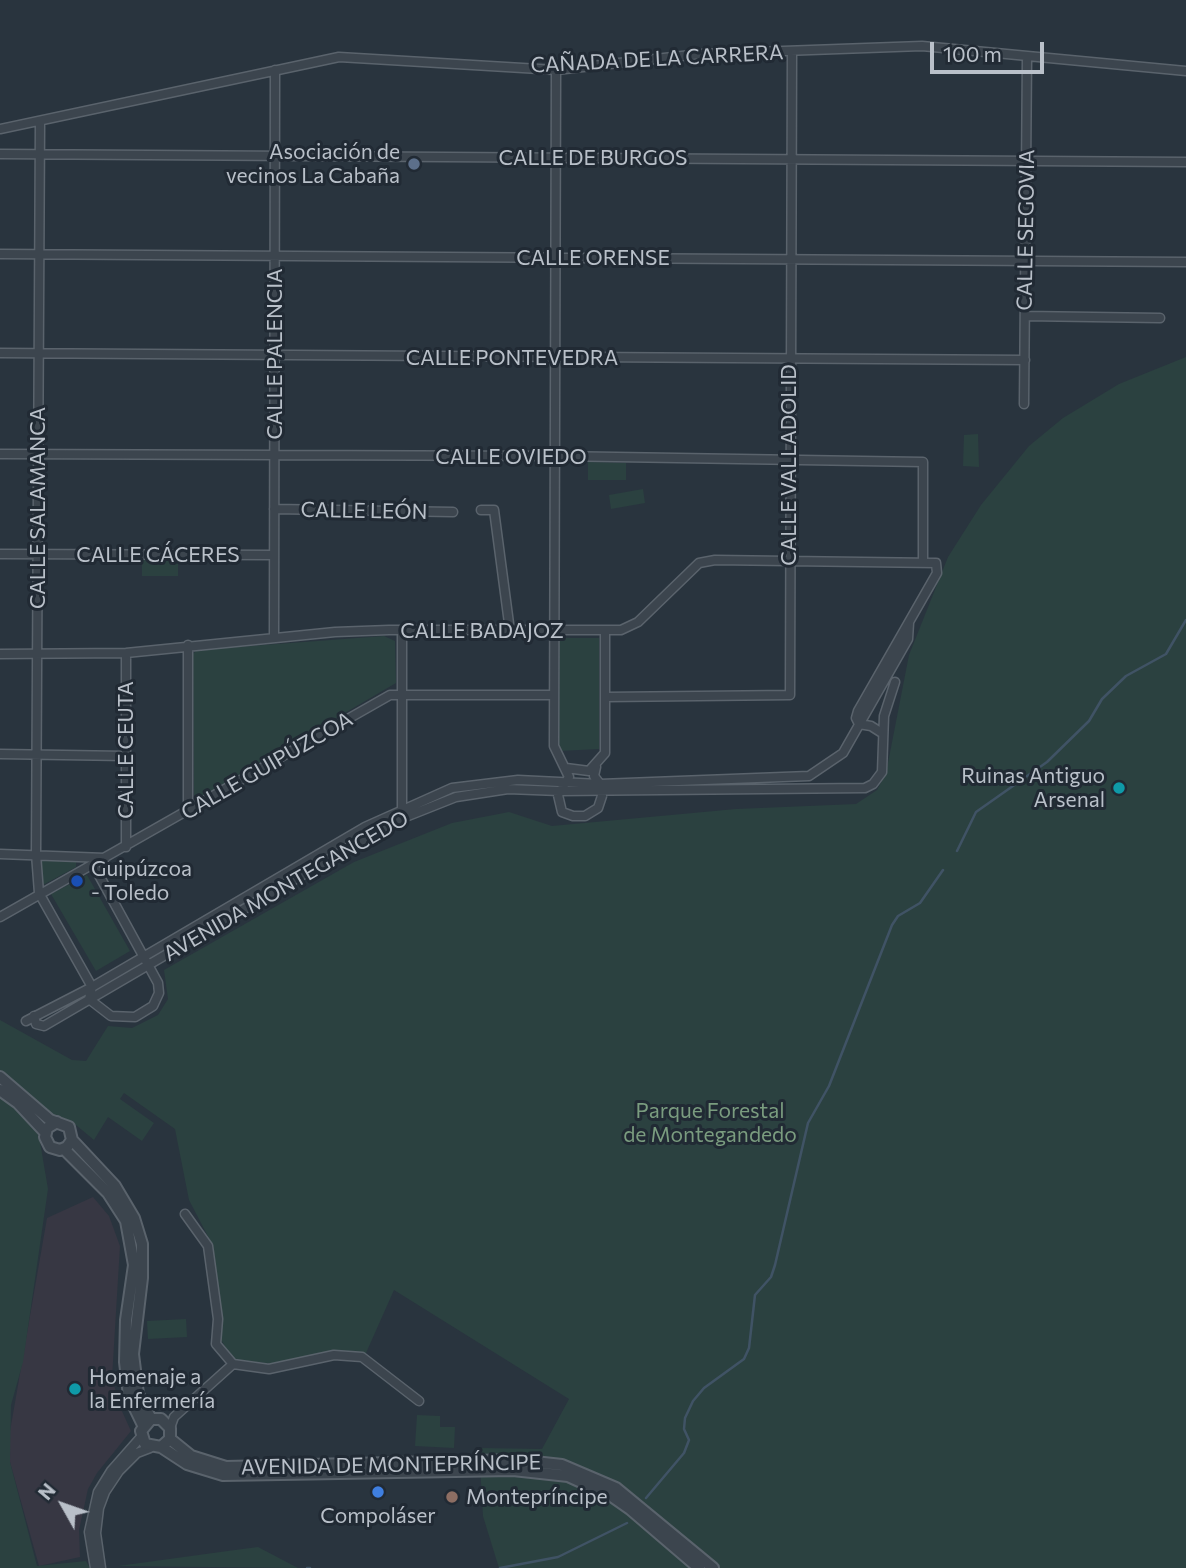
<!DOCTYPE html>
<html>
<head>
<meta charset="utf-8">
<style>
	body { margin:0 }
	#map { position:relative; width:1186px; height:1568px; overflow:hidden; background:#29343e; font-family:Commissioner,sans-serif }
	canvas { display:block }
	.north { position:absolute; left:28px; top:1470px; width:70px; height:70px; -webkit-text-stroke:5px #212a34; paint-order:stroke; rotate:310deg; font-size:19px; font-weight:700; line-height:28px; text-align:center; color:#b9c0c9 }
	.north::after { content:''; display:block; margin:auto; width:24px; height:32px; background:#b9c0c9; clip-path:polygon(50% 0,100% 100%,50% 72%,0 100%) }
	.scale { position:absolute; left:930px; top:42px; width:114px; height:32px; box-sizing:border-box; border:4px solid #b9c0c9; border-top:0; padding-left:9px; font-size:21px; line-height:24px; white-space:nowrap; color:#b9c0c9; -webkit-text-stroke:5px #212a34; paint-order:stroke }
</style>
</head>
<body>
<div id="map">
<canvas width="1186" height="1568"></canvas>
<div class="north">N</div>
<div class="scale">100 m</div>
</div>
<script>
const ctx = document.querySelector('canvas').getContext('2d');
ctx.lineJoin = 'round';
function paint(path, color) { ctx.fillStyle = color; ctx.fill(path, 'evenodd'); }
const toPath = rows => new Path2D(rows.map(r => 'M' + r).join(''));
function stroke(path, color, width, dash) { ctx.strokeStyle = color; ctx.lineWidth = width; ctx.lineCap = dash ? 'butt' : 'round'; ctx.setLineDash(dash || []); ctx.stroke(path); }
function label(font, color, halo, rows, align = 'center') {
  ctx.font = font + ' Commissioner,sans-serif'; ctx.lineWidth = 6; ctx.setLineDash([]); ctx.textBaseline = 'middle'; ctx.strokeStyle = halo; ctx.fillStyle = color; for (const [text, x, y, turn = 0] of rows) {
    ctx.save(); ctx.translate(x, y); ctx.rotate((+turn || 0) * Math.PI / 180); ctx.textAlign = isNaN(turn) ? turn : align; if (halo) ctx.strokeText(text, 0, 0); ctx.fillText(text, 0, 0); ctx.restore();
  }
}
const medical = toPath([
	[93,1197,109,1216,120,1246,112,1378,121,1409,131,1431,97,1473,88,1489,79,1530,80,1557,39,1566,10,1462,9,1437,47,1218]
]);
const green = toPath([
	[1186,357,1186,1568,499,1568,483,1516,479,1448,542,1449,569,1399,394,1290,366,1353,278,1364,233,1360,220,1338,213,1246,189,1200,175,1129,124,1093,120,1099,154,1123,142,1141,108,1117,94,1140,76,1125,50,1113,0,1072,0,1020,72,1060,86,1061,108,1026,132,1028,158,1015,168,999,164,970,354,862,452,823,509,812,552,826,736,809,856,804,877,790,886,773,909,655,948,557,981,505,1029,446,1063,418,1119,384],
	[978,434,979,467,963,466,964,435],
	[588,462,626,463,626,480,588,480],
	[643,489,645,503,611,509,609,495],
	[142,559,178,559,178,576,142,576],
	[384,636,395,641,396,683,194,801,193,654,197,650],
	[559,638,599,638,599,749,559,751],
	[41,860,71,861,76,862,76,867,43,885],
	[87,875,130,951,96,971,51,894],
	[0,1096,30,1122,39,1136,48,1189,23,1362,11,1405,10,1462,37,1566,86,1561,90,1568,0,1568],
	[186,1319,187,1337,148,1339,147,1321],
	[417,1415,440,1416,440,1427,455,1427,454,1448,415,1446],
	[258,1547,298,1568,118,1566,235,1550]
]);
const stream = toPath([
	[957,851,976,812,1047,762,1089,721,1102,699,1126,676,1166,654,1186,620],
	[646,1498,684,1453,689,1440,684,1429,685,1418,693,1401,704,1388,744,1359,749,1348,755,1295,771,1277,775,1265,808,1123,829,1086,892,925,898,916,920,903,943,870],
	[307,1568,310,1568],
	[500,1568,558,1557,627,1523]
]);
const minor = toPath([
	[556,70,554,746,569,777,558,795,562,812,573,816,585,816,598,808,602,796,600,784,594,776,596,767],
	[40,122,36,854,39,893,92,987,89,999,111,1016,135,1017,153,1006,159,993,158,983,94,866],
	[0,129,339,57,556,70,700,54,922,46,1186,71],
	[0,154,1186,162],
	[0,254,1186,262],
	[1025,316,1160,318],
	[0,353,1025,360],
	[1024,404,1027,57],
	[0,454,555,456,923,462,923,561],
	[274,509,453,512],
	[481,510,494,510,510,631],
	[0,554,274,555],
	[402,630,402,809],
	[274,638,275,70],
	[126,653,126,847],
	[0,654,126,653,335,632,389,630,621,630,638,622,699,563,715,560,936,563,937,573,858,711,856,718,859,724],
	[606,697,790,695,792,51],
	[859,724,871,726,882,733],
	[0,754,126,756],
	[566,768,589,771,605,753,605,631],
	[188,812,188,645],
	[0,854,105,858],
	[0,917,390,695,554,695],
	[34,1016,36,1024,44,1026,393,822,456,797,508,789,559,791,865,788,873,784,882,772,884,716,895,682],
	[26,1021,92,987,365,827,452,788,518,780,600,784,809,776,843,753,908,639,909,623],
	[185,1214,208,1246,218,1319,216,1344,233,1364,269,1369,334,1355,362,1357,419,1401],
	[170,1428,174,1417,233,1364],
	[95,1568,89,1532,98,1492,111,1471,141,1437],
	[101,1568,96,1533,99,1508,105,1492,119,1471,137,1453,150,1448]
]);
const tertiary = toPath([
	[0,1077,50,1120,69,1127,72,1140,67,1147,60,1150,50,1147,45,1137,47,1128,57,1122],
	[0,1090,18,1103,45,1132],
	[72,1140,115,1186,134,1218,142,1244,142,1278,133,1354,138,1394,151,1419],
	[64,1149,108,1193,126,1221,134,1265,126,1320,125,1362,129,1396,143,1425],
	[170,1439,191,1456,226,1467,516,1460,562,1465,616,1488,713,1568],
	[161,1447,170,1439,170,1428,161,1419,151,1419,141,1431,145,1444,161,1447,187,1464,223,1475,513,1470,568,1476,610,1495,630,1509,699,1568]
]);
const markers = [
	[414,164,7,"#5c6f8a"],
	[1119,788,7,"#0f9aa8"],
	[77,881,7,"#1a4fb4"],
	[75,1389,7,"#0f9aa8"],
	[378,1492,7,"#3f7fe0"],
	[452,1497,7,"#8d6e63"]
];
const streetNames = [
	["CAÑADA DE LA CARRERA",657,59,-3],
	["CALLE DE BURGOS",593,158],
	["CALLE SEGOVIA",1026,230,-89],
	["CALLE ORENSE",593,258],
	["CALLE PALENCIA",275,354,-90],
	["CALLE PONTEVEDRA",512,358],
	["CALLE OVIEDO",511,457],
	["CALLE VALLADOLID",789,465,-90],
	["CALLE SALAMANCA",38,508,-90],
	["CALLE LEÓN",364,511,1],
	["CALLE CÁCERES",158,555],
	["CALLE BADAJOZ",482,631],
	["CALLE CEUTA",126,750,-90],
	["CALLE GUIPÚZCOA",267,766,-30],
	["AVENIDA MONTEGANCEDO",286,886,-30],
	["AVENIDA DE MONTEPRÍNCIPE",391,1465,-1]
];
const poiNames = [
	["Asociación de",400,152,"right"],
	["vecinos La Cabaña",400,176,"right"],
	["Ruinas Antiguo",1105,776,"right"],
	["Arsenal",1105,800,"right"],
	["Guipúzcoa",91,869],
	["- Toledo",91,893],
	["Homenaje a",89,1377],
	["la Enfermería",89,1401],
	["Montepríncipe",466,1497],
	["Compoláser",378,1516,"center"]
];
const parkNames = [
	["Parque Forestal",710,1111],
	["de Montegandedo",710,1135]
];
paint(medical, '#373743');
paint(green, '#2b4140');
stroke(stream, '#405365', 2.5);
stroke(minor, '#5a636c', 11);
stroke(tertiary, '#5a636c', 14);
stroke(minor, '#3c454e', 8);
stroke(tertiary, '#3c454e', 10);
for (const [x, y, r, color] of markers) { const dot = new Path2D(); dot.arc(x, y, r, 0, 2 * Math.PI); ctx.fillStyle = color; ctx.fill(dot); stroke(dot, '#212a34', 2.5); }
label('21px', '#b9c0c9', '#212a34', streetNames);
label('21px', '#b9c0c9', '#212a34', poiNames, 'left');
label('21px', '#7a9c7f', '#212a34', parkNames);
</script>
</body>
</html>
